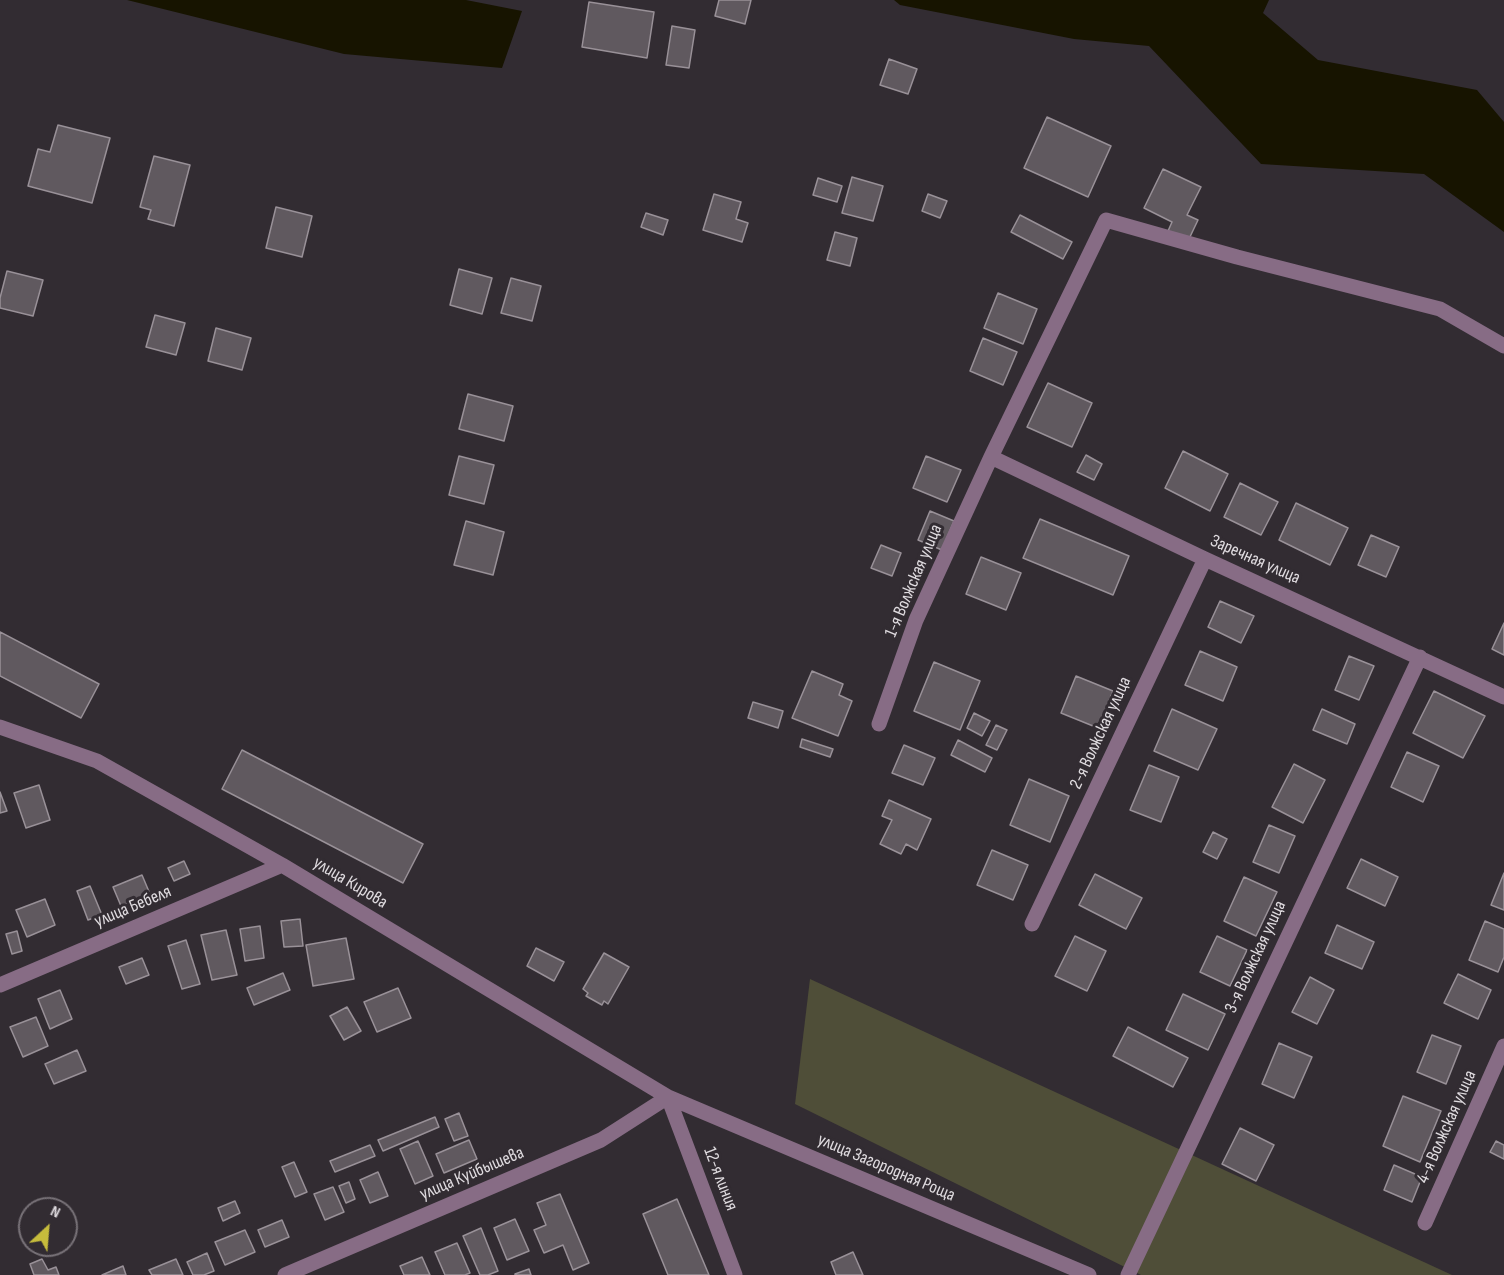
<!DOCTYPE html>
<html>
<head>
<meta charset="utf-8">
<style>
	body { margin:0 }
	#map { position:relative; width:1504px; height:1275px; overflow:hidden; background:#322c32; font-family:"Sofia Sans Condensed",sans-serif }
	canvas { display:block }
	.north { position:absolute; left:18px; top:1197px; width:60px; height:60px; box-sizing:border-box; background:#322c32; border:2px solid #787278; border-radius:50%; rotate:26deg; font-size:16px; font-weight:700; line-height:24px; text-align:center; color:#e0dce0 }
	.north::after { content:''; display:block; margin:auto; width:21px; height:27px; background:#c6bc3c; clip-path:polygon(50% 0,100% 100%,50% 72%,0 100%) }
</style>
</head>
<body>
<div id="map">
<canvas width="1504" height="1275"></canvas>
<div class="north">N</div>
</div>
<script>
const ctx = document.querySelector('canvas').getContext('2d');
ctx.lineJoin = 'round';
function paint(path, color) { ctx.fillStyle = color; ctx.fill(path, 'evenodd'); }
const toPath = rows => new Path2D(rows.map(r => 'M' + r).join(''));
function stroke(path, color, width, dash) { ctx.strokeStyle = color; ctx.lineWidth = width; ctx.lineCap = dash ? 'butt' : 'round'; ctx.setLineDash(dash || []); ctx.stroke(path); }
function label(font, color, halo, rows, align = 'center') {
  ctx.font = font + ' "Sofia Sans Condensed",sans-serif'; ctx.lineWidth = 6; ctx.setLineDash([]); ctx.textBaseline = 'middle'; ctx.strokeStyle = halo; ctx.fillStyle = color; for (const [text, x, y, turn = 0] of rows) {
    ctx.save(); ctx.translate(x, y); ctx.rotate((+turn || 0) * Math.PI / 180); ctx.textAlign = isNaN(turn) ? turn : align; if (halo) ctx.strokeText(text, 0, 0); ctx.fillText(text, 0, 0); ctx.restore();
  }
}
const green = toPath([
	[810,979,1452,1275,1141,1275,795,1104]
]);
const water = toPath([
	[127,0,466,0,522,11,502,68,344,54],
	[894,0,1269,0,1263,13,1318,60,1477,90,1504,122,1504,232,1424,174,1261,164,1149,46,1074,39,900,5]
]);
const building = toPath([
	[719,0,751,0,745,24,715,16,719,0],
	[589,2,654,12,647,58,582,47,589,2],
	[672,26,695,30,689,68,666,65,672,26],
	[889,59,917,69,908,94,880,85,889,59],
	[1047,117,1111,146,1088,197,1024,168,1047,117],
	[58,125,110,138,92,203,28,186,38,149,50,152,58,125],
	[154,156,190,165,174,226,148,219,151,210,140,207,154,156],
	[1163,169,1201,187,1187,215,1198,220,1188,241,1168,231,1172,222,1144,208,1163,169],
	[852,177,883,186,873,221,842,213,852,177],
	[818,178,842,186,837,202,813,195,818,178],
	[714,194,741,202,736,219,748,223,742,242,703,230,714,194],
	[928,194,947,201,940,218,922,211,928,194],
	[276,207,312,216,302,257,266,248,276,207],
	[646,213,668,220,663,235,641,227,646,213],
	[1020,215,1072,242,1063,259,1011,232,1020,215],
	[835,232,857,238,850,266,827,260,835,232],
	[459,269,492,278,482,314,450,305,459,269],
	[7,271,43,280,33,316,0,308,0,298,7,271],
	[511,278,541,286,532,321,501,313,511,278],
	[998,293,1037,309,1023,344,984,328,998,293],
	[155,315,185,323,176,355,146,347,155,315],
	[216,328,251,338,242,370,208,361,216,328],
	[983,338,1017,352,1003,385,970,371,983,338],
	[1048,383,1092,403,1072,447,1027,427,1048,383],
	[468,394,513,406,504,441,459,429,468,394],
	[1183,451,1228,474,1210,511,1165,488,1183,451],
	[1086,455,1102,464,1094,480,1077,472,1086,455],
	[459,456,494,465,484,504,449,495,459,456],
	[926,456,961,470,947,502,913,488,926,456],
	[1240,483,1278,502,1261,535,1224,517,1240,483],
	[1296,503,1348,528,1330,565,1279,540,1296,503],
	[930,511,954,521,942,550,918,540,930,511],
	[1040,519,1129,556,1113,595,1023,558,1040,519],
	[466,521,504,532,493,575,454,565,466,521],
	[1371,535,1399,547,1386,577,1358,565,1371,535],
	[881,545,901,553,892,576,871,568,881,545],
	[981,557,1021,573,1006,610,966,594,981,557],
	[1220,601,1254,616,1241,643,1208,627,1220,601],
	[1504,623,1504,655,1492,649,1504,623],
	[0,632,99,684,81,718,0,676,0,632],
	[1200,651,1237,667,1223,701,1185,685,1200,651],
	[1349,656,1374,666,1359,700,1335,690,1349,656],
	[934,662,980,681,960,730,914,711,934,662],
	[812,671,843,684,839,695,852,701,838,736,792,718,812,671],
	[1076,676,1113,691,1098,728,1061,713,1076,676],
	[1434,691,1485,716,1463,758,1413,733,1434,691],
	[753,702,783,711,778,728,748,718,753,702],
	[1172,709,1217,729,1198,770,1154,751,1172,709],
	[1322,709,1355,724,1347,744,1313,730,1322,709],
	[974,713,990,721,982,736,967,728,974,713],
	[996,725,1007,730,997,750,986,745,996,725],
	[802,739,833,749,830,757,800,747,802,739],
	[958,740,992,758,985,772,951,755,958,740],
	[904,745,935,758,923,785,892,773,904,745],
	[242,750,423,844,403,883,222,789,242,750],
	[1407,752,1439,766,1423,802,1391,787,1407,752],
	[1294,764,1325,780,1303,823,1272,807,1294,764],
	[1149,765,1179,777,1161,822,1130,810,1149,765],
	[1029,779,1069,796,1050,842,1010,825,1029,779],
	[39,785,50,820,26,828,14,793,39,785],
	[0,792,7,811,0,813,0,792],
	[889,800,931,819,917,850,906,844,901,854,880,844,892,820,882,816,889,800],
	[1269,825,1295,836,1279,873,1253,862,1269,825],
	[1213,832,1227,839,1217,859,1203,852,1213,832],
	[992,850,1028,865,1013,900,977,885,992,850],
	[1361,859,1398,877,1385,906,1347,888,1361,859],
	[184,861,190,874,174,881,168,868,184,861],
	[1504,873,1504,910,1491,905,1504,873],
	[1095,874,1142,898,1126,929,1079,905,1095,874],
	[142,875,150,894,121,906,113,887,142,875],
	[1244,877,1277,892,1256,936,1224,921,1244,877],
	[90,886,102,915,88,920,77,891,90,886],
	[45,899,55,925,27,937,16,910,45,899],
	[300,919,303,946,284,947,281,921,300,919],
	[1485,921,1504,929,1504,957,1498,972,1469,960,1485,921],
	[1337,925,1374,942,1362,969,1325,953,1337,925],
	[260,926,264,958,245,961,240,929,260,926],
	[226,930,237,975,212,980,201,935,226,930],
	[17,931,22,951,12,954,6,934,17,931],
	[1075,936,1106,951,1087,991,1055,976,1075,936],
	[1217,936,1247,950,1230,986,1200,972,1217,936],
	[346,938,354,979,313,986,306,945,346,938],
	[186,940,200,984,182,989,168,946,186,940],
	[536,948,564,962,554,981,527,966,536,948],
	[604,953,629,967,608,1004,604,1001,602,1005,586,996,588,993,583,989,604,953],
	[142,958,149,975,126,984,119,967,142,958],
	[283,973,290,990,254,1005,247,988,283,973],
	[1458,974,1491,990,1478,1019,1444,1003,1458,974],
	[1310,977,1334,990,1317,1024,1292,1012,1310,977],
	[398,988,411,1018,377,1032,364,1002,398,988],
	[60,990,72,1019,50,1029,38,999,60,990],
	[1183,994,1225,1014,1208,1050,1166,1030,1183,994],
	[347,1007,361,1031,344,1040,330,1016,347,1007],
	[36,1017,48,1046,23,1057,10,1027,36,1017],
	[1128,1027,1188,1058,1173,1087,1113,1056,1128,1027],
	[1432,1035,1461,1046,1446,1084,1417,1072,1432,1035],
	[1279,1043,1312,1057,1294,1098,1262,1084,1279,1043],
	[77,1050,86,1071,54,1084,45,1064,77,1050],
	[1403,1096,1441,1111,1420,1162,1383,1146,1403,1096],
	[459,1113,468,1136,454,1141,445,1119,459,1113],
	[435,1117,439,1127,383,1151,378,1140,435,1117],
	[1240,1128,1274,1145,1256,1181,1222,1164,1240,1128],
	[469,1140,477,1159,444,1173,436,1154,469,1140],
	[418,1141,433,1176,415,1184,400,1149,418,1141],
	[1496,1141,1504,1145,1504,1159,1490,1152,1496,1141],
	[370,1145,375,1156,335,1172,330,1161,370,1145],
	[294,1162,307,1192,295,1197,282,1167,294,1162],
	[1394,1165,1422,1177,1412,1202,1384,1190,1394,1165],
	[378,1172,388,1196,370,1203,360,1180,378,1172],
	[349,1182,355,1199,346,1203,339,1186,349,1182],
	[333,1187,344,1212,325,1220,314,1194,333,1187],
	[560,1194,589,1263,573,1270,563,1245,544,1253,534,1230,546,1225,537,1203,560,1194],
	[677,1199,709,1275,668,1275,643,1214,677,1199],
	[235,1201,240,1213,223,1221,218,1208,235,1201],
	[515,1219,529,1251,507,1260,494,1228,515,1219],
	[282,1220,289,1237,265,1247,258,1230,282,1220],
	[481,1228,498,1271,488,1275,480,1275,463,1236,481,1228],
	[245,1230,255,1252,225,1265,215,1242,245,1230],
	[457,1243,470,1273,465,1275,445,1275,435,1252,457,1243],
	[853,1252,863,1275,836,1275,831,1262,853,1252],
	[207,1253,214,1271,204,1275,193,1275,187,1262,207,1253],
	[422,1257,430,1275,404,1275,400,1266,422,1257],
	[42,1259,48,1270,56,1267,59,1275,34,1275,30,1264,42,1259],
	[176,1259,183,1275,152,1275,149,1270,176,1259],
	[123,1266,126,1275,102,1275,123,1266],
	[529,1269,531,1275,515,1275,515,1274,529,1269]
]);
const minor = toPath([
	[991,457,1205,559,1504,697],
	[879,724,916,620,991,457,1106,220,1237,257,1440,309,1504,346],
	[0,727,97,761,282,865,668,1097,1089,1275],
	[1032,924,1205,559],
	[0,985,282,865],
	[668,1097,735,1275],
	[1425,1223,1504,1046],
	[285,1275,601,1140,668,1097],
	[1128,1275,1420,657]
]);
const streetNames = [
	["Заречная улица",1255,560,24],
	["1-я Волжская улица",914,581,-67],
	["2-я Волжская улица",1101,733,-65],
	["улица Кирова",350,883,31],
	["улица Бебеля",133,907,-23],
	["3-я Волжская улица",1256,957,-65],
	["4-я Волжская улица",1447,1127,-66],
	["улица Загородная Роща",886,1168,23],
	["улица Куйбышева",472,1174,-23],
	["12-я линия",720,1179,69]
];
paint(green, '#4f4e38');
paint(water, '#171400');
paint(building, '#60595f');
stroke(building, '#999198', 1.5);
stroke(minor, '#876c85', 15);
label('18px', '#e0dce0', '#322c32', streetNames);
</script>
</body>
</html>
